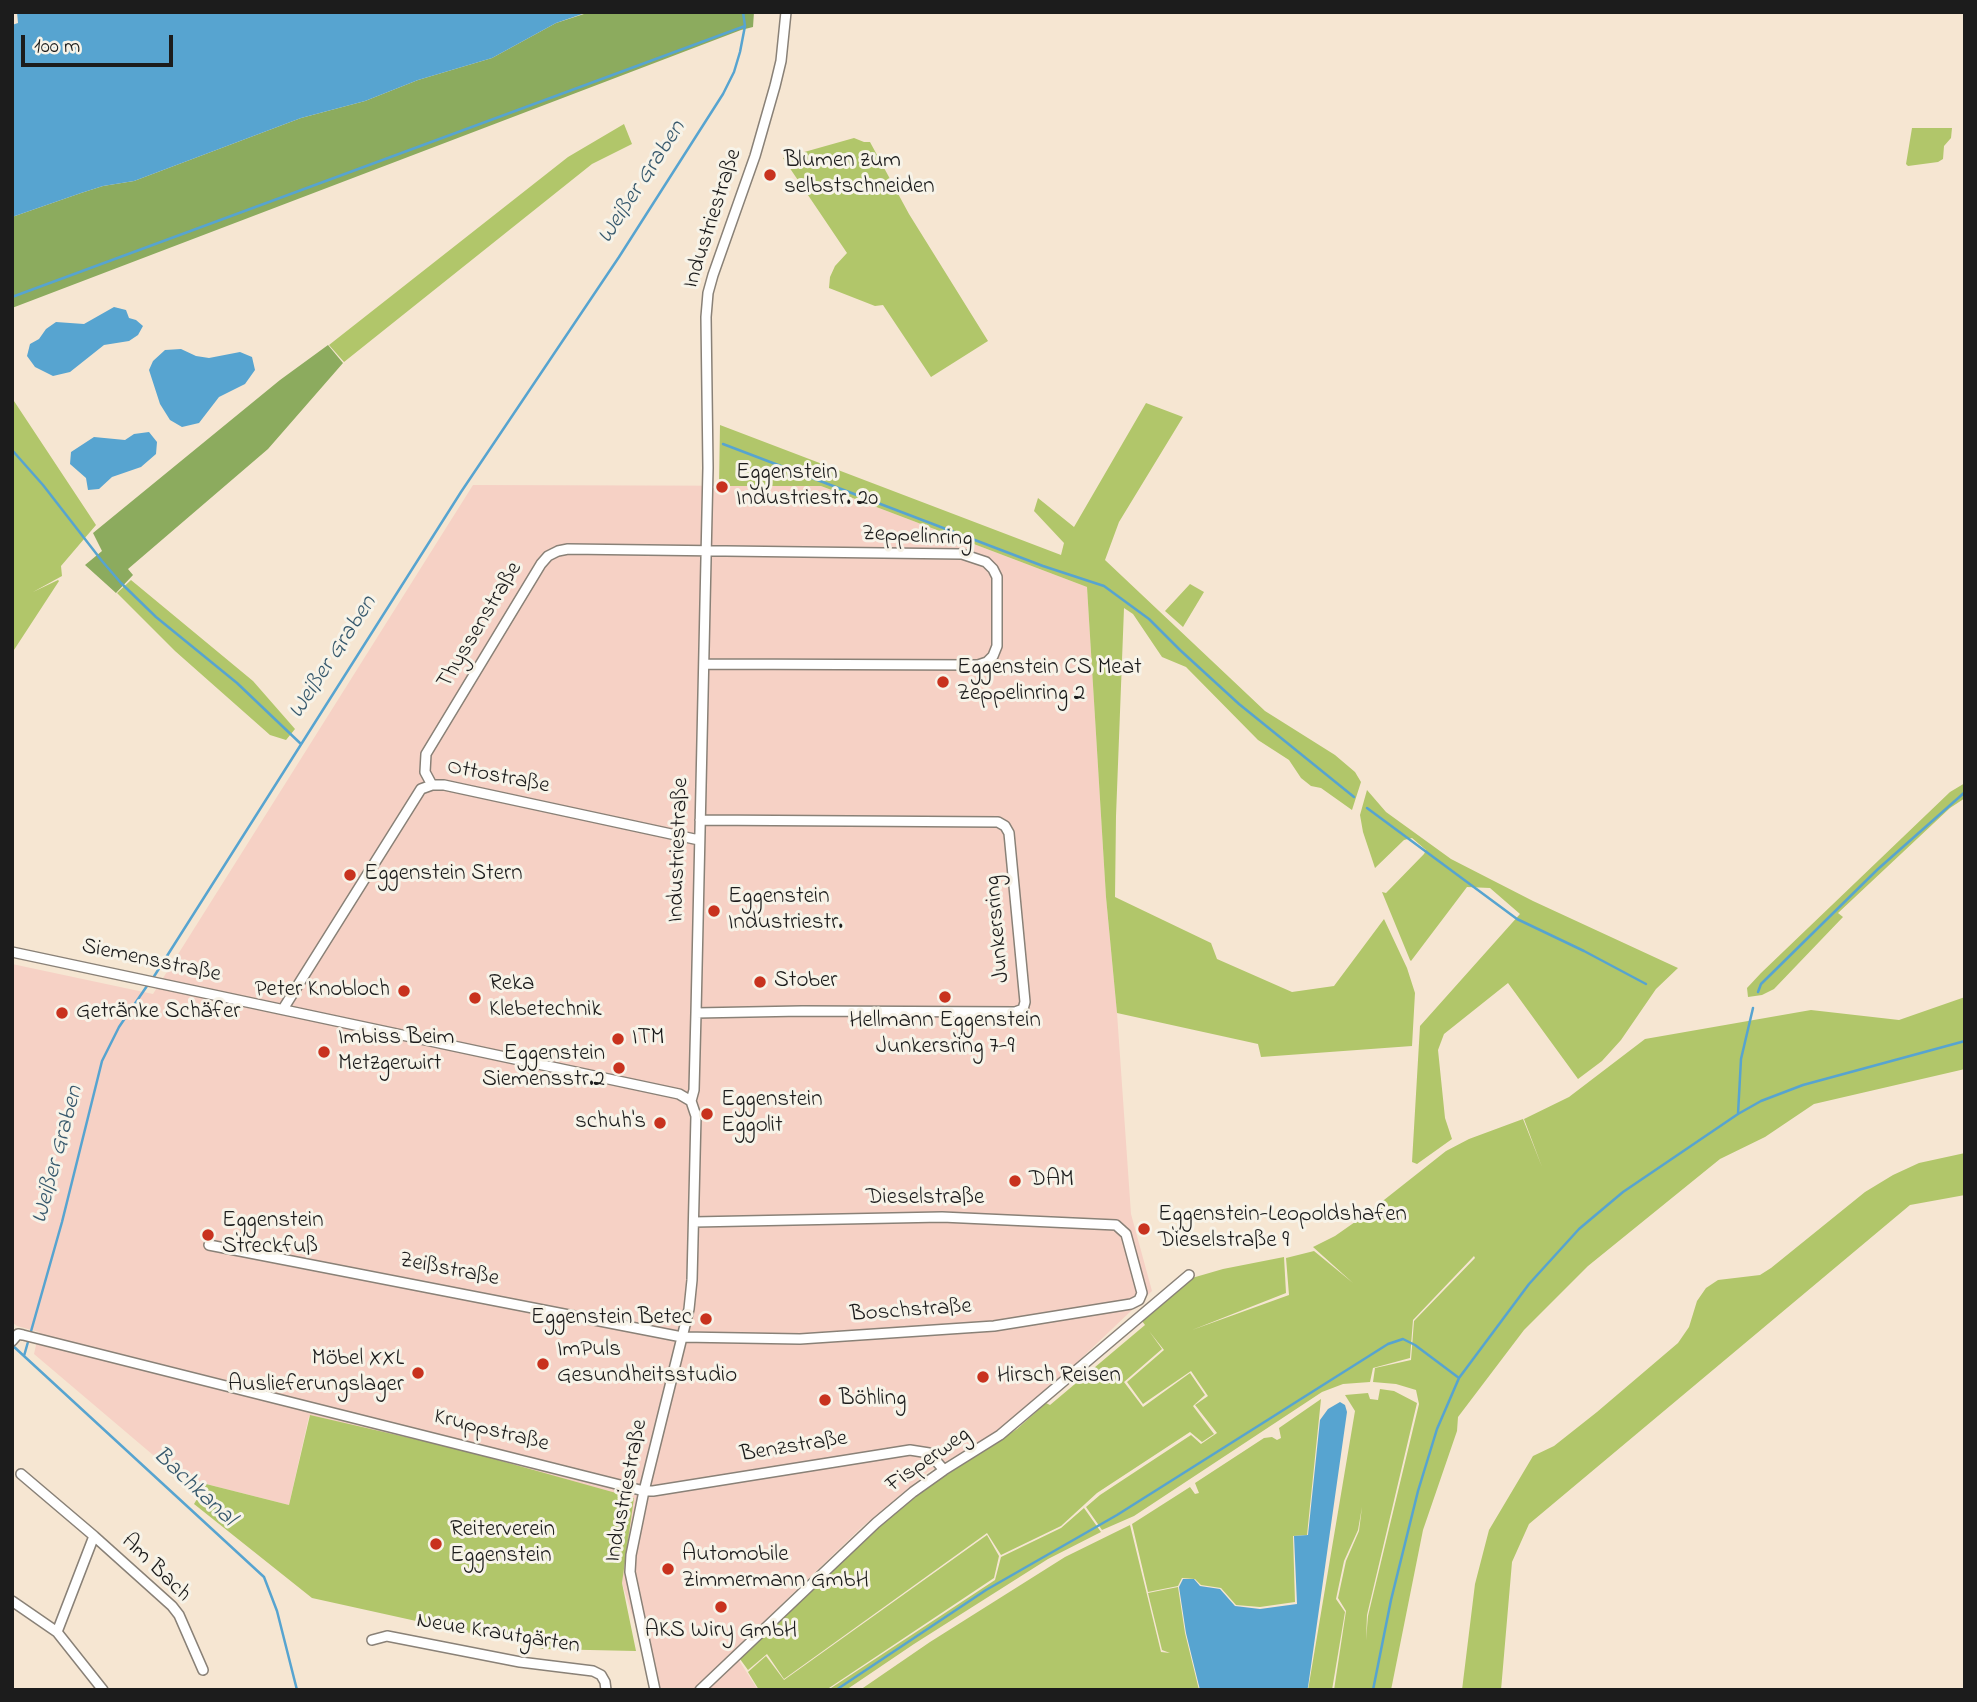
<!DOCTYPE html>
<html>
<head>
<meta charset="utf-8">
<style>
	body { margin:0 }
	#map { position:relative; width:1977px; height:1702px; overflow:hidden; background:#f6e6d2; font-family:"Indie Flower",sans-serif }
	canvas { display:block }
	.frame { position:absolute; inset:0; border:14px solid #1c1c1c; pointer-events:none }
	.scale { position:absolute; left:21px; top:35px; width:152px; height:32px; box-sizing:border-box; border:4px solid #1c1c1c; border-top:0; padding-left:9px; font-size:21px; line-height:24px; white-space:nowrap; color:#1c1c1c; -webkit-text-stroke:5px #f7f3e8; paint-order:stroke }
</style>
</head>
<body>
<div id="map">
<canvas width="1977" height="1702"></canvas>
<div class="frame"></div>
<div class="scale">100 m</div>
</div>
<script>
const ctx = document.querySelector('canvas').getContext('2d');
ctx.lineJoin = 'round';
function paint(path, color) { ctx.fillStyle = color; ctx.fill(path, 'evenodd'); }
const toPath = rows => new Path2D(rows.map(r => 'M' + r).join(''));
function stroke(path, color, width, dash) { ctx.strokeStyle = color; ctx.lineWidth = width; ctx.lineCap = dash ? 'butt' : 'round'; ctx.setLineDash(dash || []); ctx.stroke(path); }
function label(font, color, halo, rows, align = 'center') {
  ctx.font = font + ' "Indie Flower",sans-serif'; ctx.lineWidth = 6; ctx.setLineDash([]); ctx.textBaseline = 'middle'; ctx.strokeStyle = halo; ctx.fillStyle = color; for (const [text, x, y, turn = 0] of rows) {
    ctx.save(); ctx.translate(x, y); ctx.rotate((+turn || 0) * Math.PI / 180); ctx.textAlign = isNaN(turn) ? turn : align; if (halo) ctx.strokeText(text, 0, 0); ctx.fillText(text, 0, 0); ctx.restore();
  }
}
const built = toPath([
	[473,485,821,486,1087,587,1106,897,1117,1013,1131,1214,1152,1291,1070,1369,1014,1417,994,1433,928,1472,863,1526,733,1651,758,1690,656,1690,622,1583,633,1498,309,1416,289,1505,206,1484,199,1494,34,1354,39,1332,17,1326,12,1322,12,964,153,994]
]);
const green = toPath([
	[624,124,632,144,592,164,344,362,329,345,568,157],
	[1912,128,1952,128,1951,138,1944,146,1943,159,1938,162,1908,166,1906,164],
	[854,138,864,142,870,142,909,214,988,341,931,377,883,305,875,306,829,288,830,277,835,266,847,253,783,158],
	[12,398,96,525,61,566,62,576,33,592,58,580,59,581,12,653],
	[1146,403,1183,417,1119,522,1105,560,1265,711,1335,755,1355,772,1361,782,1352,810,1321,788,1311,786,1301,778,1289,760,1258,740,1186,667,1162,657,1133,614,1124,608,1116,816,1115,897,1211,943,1217,959,1292,992,1334,986,1384,919,1407,968,1415,993,1412,1046,1261,1057,1258,1044,1117,1013,1106,897,1087,587,821,486,719,486,720,425,1061,555,1064,543,1034,511,1038,498,1074,527],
	[131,580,253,681,295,729,286,740,270,735,175,651,117,593],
	[1190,584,1204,592,1183,627,1165,611],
	[1965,783,1965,798,1950,808,1838,913,1843,917,1774,989,1762,995,1748,997,1747,988,1761,973,1950,792],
	[1367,790,1386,812,1451,859,1533,901,1678,968,1656,989,1621,1040,1602,1061,1578,1079,1508,983,1444,1034,1438,1050,1445,1118,1452,1139,1417,1164,1412,1162,1420,1026,1520,914,1490,888,1467,887,1411,961,1410,960,1382,892,1386,893,1424,854,1426,850,1412,838,1404,840,1375,868,1363,832,1360,815],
	[1965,997,1965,1069,1814,1104,1765,1137,1720,1159,1588,1266,1584,1263,1588,1266,1524,1330,1458,1417,1457,1431,1423,1530,1391,1690,1334,1690,1346,1611,1338,1598,1346,1561,1359,1531,1362,1507,1358,1530,1344,1561,1336,1599,1345,1612,1332,1690,1308,1690,1355,1411,1345,1395,1368,1393,1370,1399,1378,1400,1380,1389,1394,1391,1417,1403,1367,1615,1366,1640,1368,1616,1419,1404,1416,1390,1396,1384,1373,1382,1375,1368,1411,1360,1414,1321,1475,1258,1474,1256,1413,1320,1410,1358,1373,1368,1370,1382,1343,1384,1322,1392,1134,1516,1102,1530,1086,1507,1100,1495,1191,1435,1201,1444,1217,1433,1195,1405,1208,1396,1191,1371,1143,1404,1127,1382,1164,1350,1149,1331,1162,1349,1124,1382,1143,1407,1190,1373,1205,1395,1193,1406,1214,1434,1202,1442,1190,1432,1097,1493,1061,1526,1001,1555,987,1533,784,1679,767,1654,748,1670,740,1659,880,1526,928,1487,1017,1429,1046,1403,1050,1405,1145,1325,1142,1321,1192,1278,1223,1269,1284,1257,1286,1293,1192,1330,1289,1295,1286,1258,1314,1251,1353,1283,1313,1247,1335,1236,1365,1215,1446,1151,1469,1139,1523,1119,1542,1167,1524,1119,1569,1097,1645,1039,1811,1010,1899,1020],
	[1965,1153,1965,1195,1910,1205,1529,1524,1512,1562,1501,1690,1462,1690,1475,1584,1489,1530,1533,1456,1554,1446,1597,1412,1678,1343,1689,1327,1697,1301,1706,1288,1718,1280,1760,1275,1771,1268,1865,1192,1893,1175,1919,1163],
	[1321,1399,1307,1535,1293,1536,1295,1602,1260,1607,1236,1605,1221,1588,1201,1585,1195,1579,1182,1578,1178,1586,1148,1592,1132,1524,1190,1487,1195,1494,1199,1493,1195,1483,1264,1438,1272,1437,1277,1440,1281,1438,1279,1428],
	[310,1415,462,1450,634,1498,622,1583,636,1651,543,1649,312,1598,194,1504,206,1484,289,1505],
	[1084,1508,1101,1532,1048,1559,914,1644,846,1690,828,1690,995,1580,1001,1557,1061,1528],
	[1130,1525,1161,1652,1170,1653,1162,1650,1148,1593,1178,1587,1185,1633,1199,1690,860,1690,930,1642,1065,1557],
	[987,1535,999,1556,994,1578,826,1690,759,1690,748,1672,766,1656,784,1680]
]);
const forest = toPath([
	[754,12,753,27,741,30,12,308,12,217,81,193,103,186,134,181,301,118,365,101,418,80,492,58,556,23,587,13],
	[328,345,343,363,268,449,128,569,133,575,116,593,85,565,102,551,93,533,280,380]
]);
const water = toPath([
	[17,12,588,12,556,23,492,58,418,80,365,101,301,118,134,181,103,186,81,193,12,217,12,25,18,23],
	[114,307,126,310,129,318,136,320,143,326,138,335,129,341,104,345,70,372,53,376,35,367,27,356,30,344,39,339,46,329,56,322,84,324],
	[181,349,196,356,209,358,240,352,252,357,255,370,245,384,219,397,199,423,182,427,170,420,160,404,149,370,153,361,165,350],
	[149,432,157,442,156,454,141,467,112,477,99,489,88,490,86,478,70,464,71,452,94,437,125,440,134,434],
	[1340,1402,1345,1405,1347,1412,1308,1687,1307,1690,1200,1690,1186,1633,1179,1587,1183,1579,1194,1579,1200,1586,1220,1589,1235,1606,1260,1609,1297,1604,1294,1536,1308,1535,1320,1420,1328,1409]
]);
const stream = toPath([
	[12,297,745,26],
	[723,444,1043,566,1104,586,1149,619,1180,650,1239,704,1354,797],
	[12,450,43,485,102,561,121,583,156,617,237,683,301,744],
	[1367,808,1517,919,1584,951,1646,984],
	[153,978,461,492,619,257,723,94,734,72,740,52,745,26,743,12],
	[1758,992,1761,984,1878,869,1965,792],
	[1738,1114,1741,1059,1753,1008],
	[12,1345,264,1577,277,1611,297,1690],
	[24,1356,62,1222,102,1061,119,1027,149,983],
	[836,1690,986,1590,1117,1515,1388,1344,1403,1339,1415,1345,1459,1378],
	[1373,1690,1391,1600,1418,1491,1437,1429,1459,1378,1529,1284,1579,1229,1623,1192,1738,1114,1761,1101,1803,1085,1965,1041]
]);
const street = toPath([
	[432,785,425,772,426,754,541,564,548,556,558,551,568,549,962,554,986,562,993,569,997,577,997,646,993,656,987,662,978,665,705,664],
	[12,952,679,1094,691,1101],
	[283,1009,421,789,432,785,444,785,699,840],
	[696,1013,802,1011,1015,1012,1023,1009,1025,1002,1009,833,1005,826,998,822,700,820],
	[209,1245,682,1337,800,1339,994,1326,1131,1304,1139,1300,1142,1293,1126,1234,1116,1225,942,1217,694,1222],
	[12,1341,18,1334,23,1335,644,1491,653,1491,910,1450,929,1453,944,1470],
	[21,1474,94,1536],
	[12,1601,57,1632,103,1690],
	[57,1632,94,1536,172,1606,179,1615,203,1670],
	[372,1640,387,1636,520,1662,593,1671,601,1675,605,1682,606,1690],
	[655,1690,630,1572,631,1555,644,1491,689,1309,692,1280,696,1116,691,1101,694,1090,696,1013,708,468,706,317,708,293,713,275,755,156,775,86,781,61,786,12],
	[700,1690,876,1523,913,1492,944,1470,1000,1435,1189,1275]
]);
const markers = [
	[770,175,7,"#c8321e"],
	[722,487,7,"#c8321e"],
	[943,682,7,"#c8321e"],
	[350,875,7,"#c8321e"],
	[714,911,7,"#c8321e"],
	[760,982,7,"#c8321e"],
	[404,991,7,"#c8321e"],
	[945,997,7,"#c8321e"],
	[475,998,7,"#c8321e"],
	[62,1013,7,"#c8321e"],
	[618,1039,7,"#c8321e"],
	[324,1052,7,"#c8321e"],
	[619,1068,7,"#c8321e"],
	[707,1114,7,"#c8321e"],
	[660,1123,7,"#c8321e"],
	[1015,1181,7,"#c8321e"],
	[1144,1229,7,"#c8321e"],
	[208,1235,7,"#c8321e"],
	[706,1319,7,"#c8321e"],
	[543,1364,7,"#c8321e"],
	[418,1373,7,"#c8321e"],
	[983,1377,7,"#c8321e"],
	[825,1400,7,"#c8321e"],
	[436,1544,7,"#c8321e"],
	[668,1569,7,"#c8321e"],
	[721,1607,7,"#c8321e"]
];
const poiNames = [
	["Blumen zum",784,162],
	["selbstschneiden",784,188],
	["Eggenstein",736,474],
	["Industriestr. 20",736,500],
	["Eggenstein CS Meat",957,669],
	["Zeppelinring 2",957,695],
	["Eggenstein Stern",364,875],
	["Eggenstein",728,898],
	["Industriestr.",728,924],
	["Stober",774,982],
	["Reka",489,985],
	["Klebetechnik",489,1011],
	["Peter Knobloch",390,991,"right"],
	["Getränke Schäfer",76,1013],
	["Hellmann Eggenstein",945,1022,"center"],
	["Junkersring 7-9",945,1048,"center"],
	["Imbiss Beim",338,1039],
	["Metzgerwirt",338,1065],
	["ITM",632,1039],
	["Eggenstein",605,1055,"right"],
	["Siemensstr.2",605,1081,"right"],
	["Eggenstein",721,1101],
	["Eggolit",721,1127],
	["schuh's",646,1123,"right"],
	["DAM",1029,1181],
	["Eggenstein-Leopoldshafen",1158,1216],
	["Dieselstraße 9",1158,1242],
	["Eggenstein",222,1222],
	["Streckfuß",222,1248],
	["Eggenstein Betec",692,1319,"right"],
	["ImPuls",557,1351],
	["Gesundheitsstudio",557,1377],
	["Möbel XXL",404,1360,"right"],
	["Auslieferungslager",404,1386,"right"],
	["Hirsch Reisen",997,1377],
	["Böhling",839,1400],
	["Reiterverein",450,1531],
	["Eggenstein",450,1557],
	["Automobile",682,1556],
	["Zimmermann GmbH",682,1582],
	["AKS Wiry GmbH",721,1632,"center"]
];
const streetNames = [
	["Industriestraße",714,219,-72],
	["Zeppelinring",917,538,3],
	["Thyssenstraße",481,626,-59],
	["Ottostraße",498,778,11],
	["Industriestraße",680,850,-88],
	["Junkersring",999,929,-95],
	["Siemensstraße",151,962,12],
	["Dieselstraße",925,1199],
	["Zeißstraße",449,1271,11],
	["Boschstraße",911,1312,-4],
	["Kruppstraße",491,1432,14],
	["Benzstraße",794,1448,-9],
	["Fisperweg",929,1461,-35],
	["Industriestraße",628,1491,-79],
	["Am Bach",155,1569,44],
	["Neue Krautgärten",498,1635,9]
];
const waterNames = [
	["Weißer Graben",643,183,-57],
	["Weißer Graben",334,658,-57],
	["Weißer Graben",59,1155,-75],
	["Bachkanal",193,1488,43]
];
paint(built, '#f6d1c5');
paint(green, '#b1c66a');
paint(forest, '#8cab5e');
paint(water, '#57a4d0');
stroke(stream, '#57a4d0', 2.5);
stroke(street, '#898177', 12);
stroke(street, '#fff', 9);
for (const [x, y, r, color] of markers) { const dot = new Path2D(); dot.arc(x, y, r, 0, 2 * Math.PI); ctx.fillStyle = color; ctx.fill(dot); stroke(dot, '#f7f3e8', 2.5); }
label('23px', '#1c1c1c', '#f7f3e8', poiNames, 'left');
label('23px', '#1c1c1c', '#f7f3e8', streetNames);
label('italic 24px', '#37596d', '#f7f3e8', waterNames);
</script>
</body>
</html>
